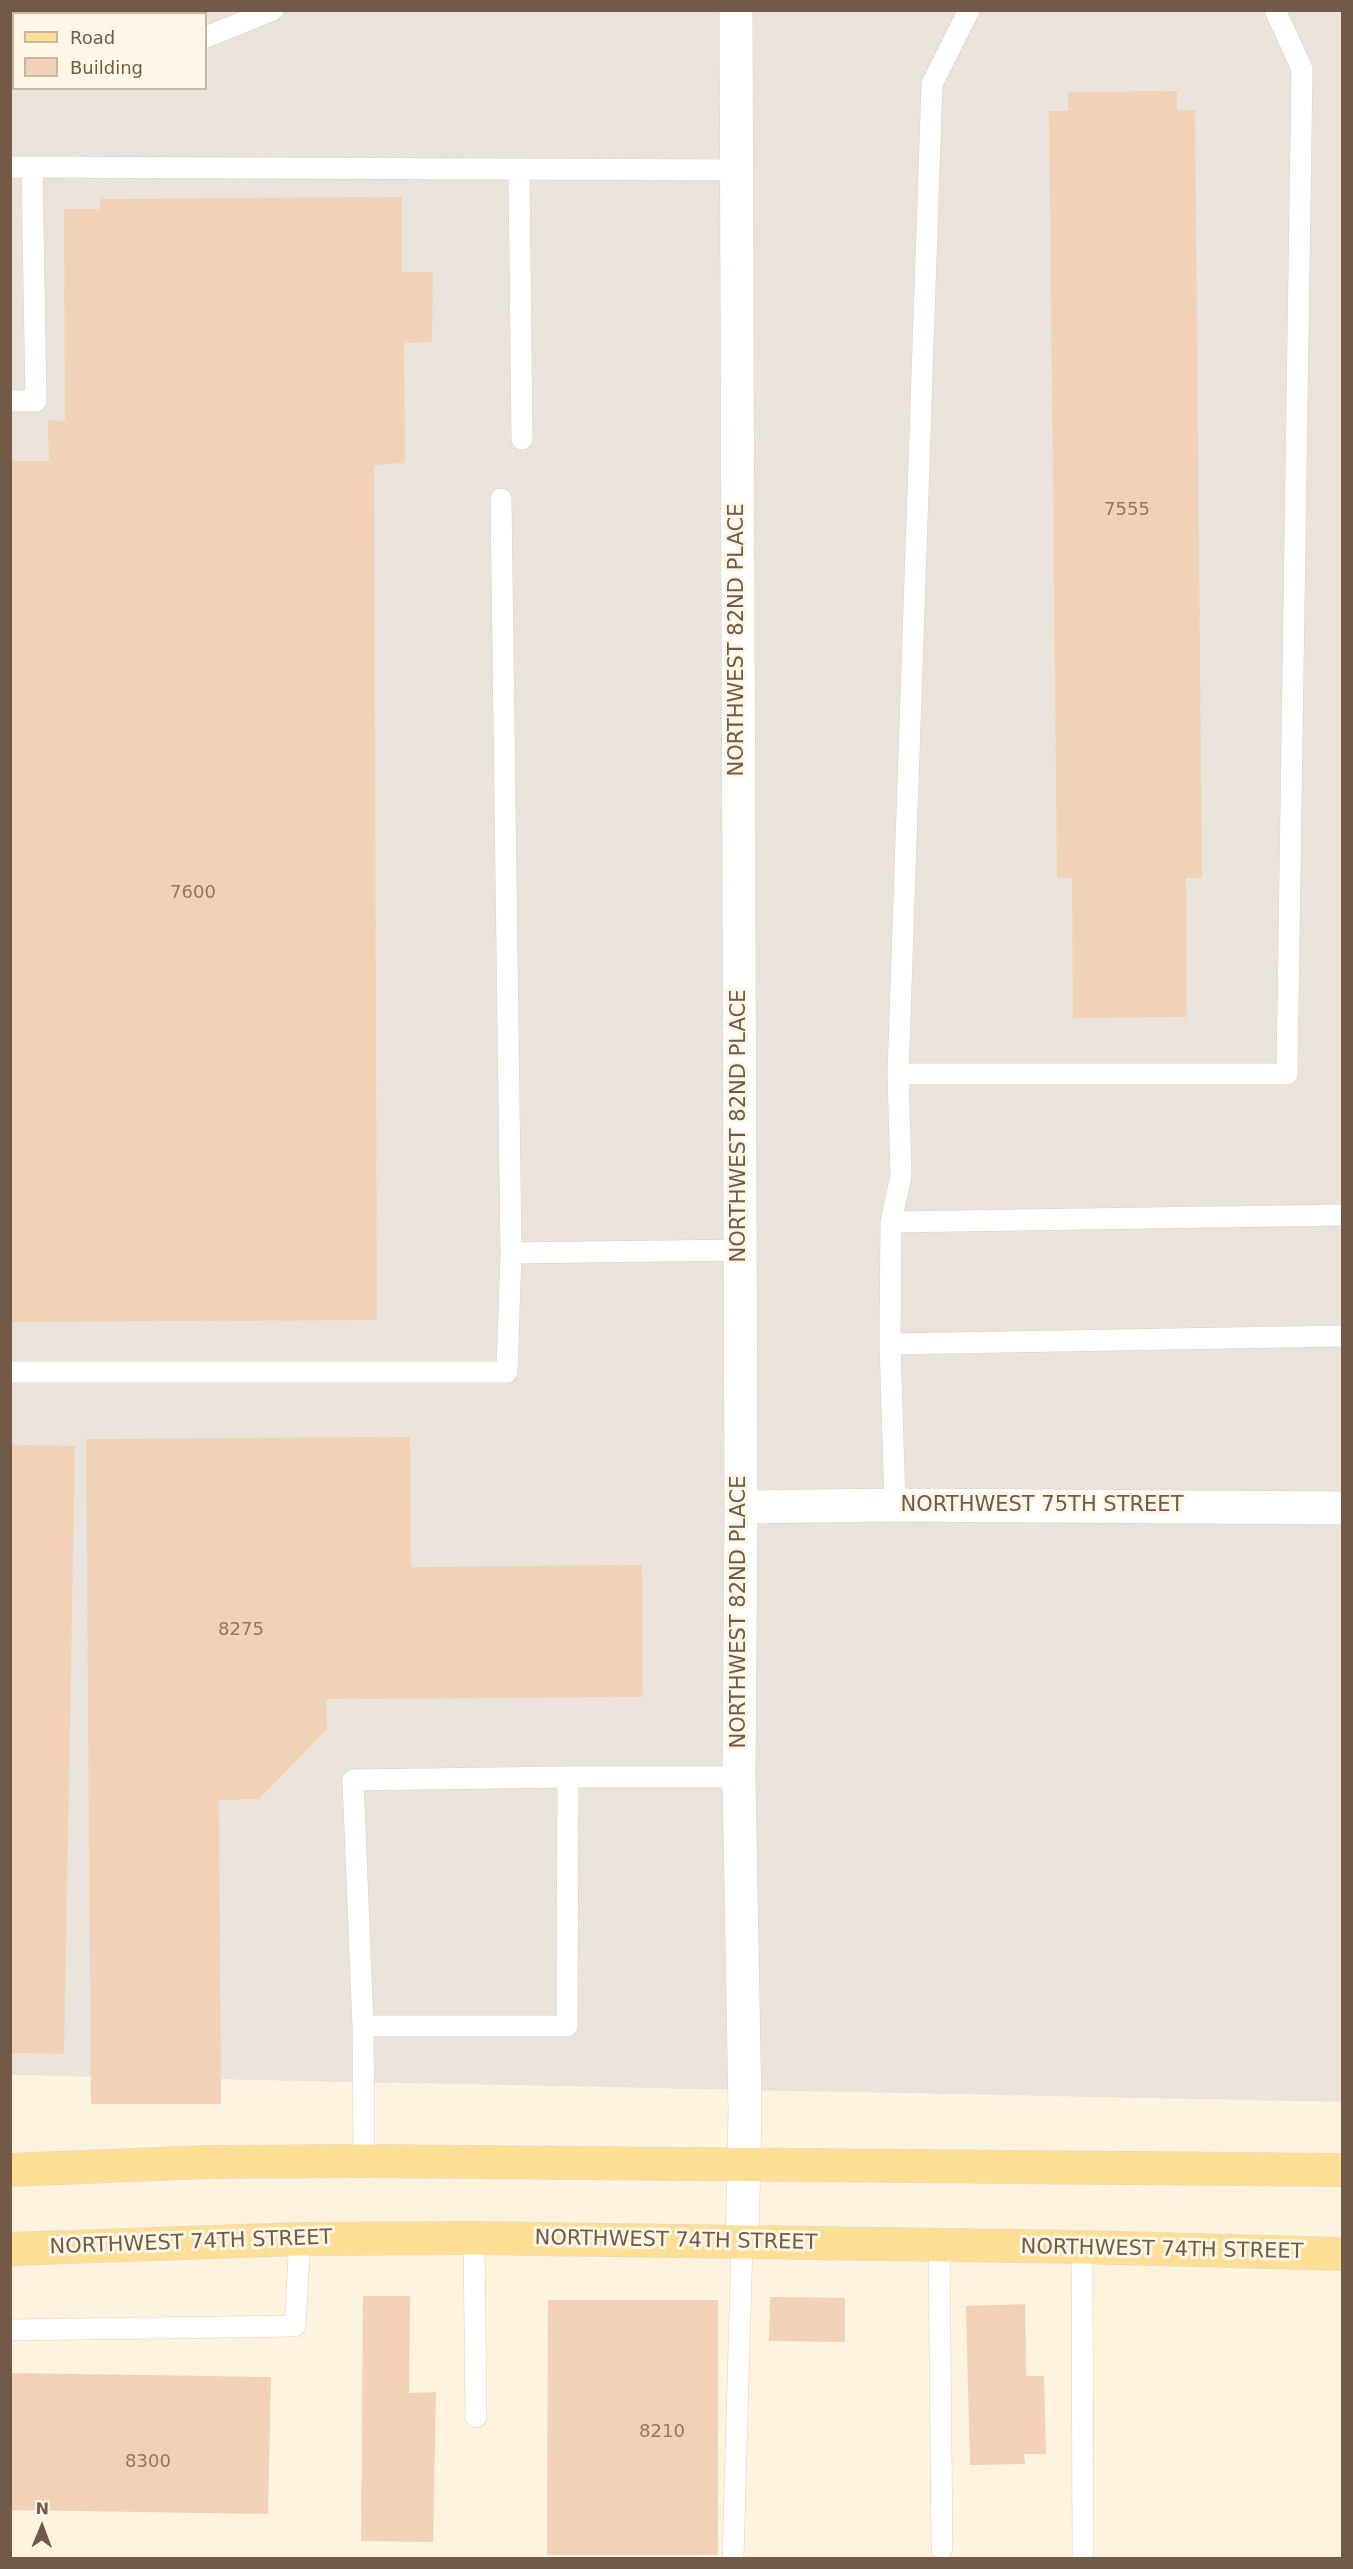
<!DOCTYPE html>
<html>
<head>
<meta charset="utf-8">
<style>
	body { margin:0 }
	#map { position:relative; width:1353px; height:2569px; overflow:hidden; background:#fdf3df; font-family:"DejaVu Sans",sans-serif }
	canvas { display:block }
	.frame { position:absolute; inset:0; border:12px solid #735947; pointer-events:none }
	.legend { position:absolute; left:12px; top:12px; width:195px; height:78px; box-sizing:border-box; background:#fff7e6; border:2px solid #c7b8a6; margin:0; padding:8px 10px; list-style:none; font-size:18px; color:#735947 }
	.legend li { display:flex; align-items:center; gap:12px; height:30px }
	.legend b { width:30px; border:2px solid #c7b8a6 }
	.north { position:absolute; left:12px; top:2497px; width:60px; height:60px; -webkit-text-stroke:4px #fff7e6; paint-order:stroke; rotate:1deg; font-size:16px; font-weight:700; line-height:24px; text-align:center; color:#735947 }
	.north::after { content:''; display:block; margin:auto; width:21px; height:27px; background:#735947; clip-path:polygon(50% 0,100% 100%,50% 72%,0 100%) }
</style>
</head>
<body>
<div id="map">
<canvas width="1353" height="2569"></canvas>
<div class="frame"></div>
<ul class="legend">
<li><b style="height:8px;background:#fdde95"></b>Road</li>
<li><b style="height:16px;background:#f2d2b6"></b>Building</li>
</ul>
<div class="north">N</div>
</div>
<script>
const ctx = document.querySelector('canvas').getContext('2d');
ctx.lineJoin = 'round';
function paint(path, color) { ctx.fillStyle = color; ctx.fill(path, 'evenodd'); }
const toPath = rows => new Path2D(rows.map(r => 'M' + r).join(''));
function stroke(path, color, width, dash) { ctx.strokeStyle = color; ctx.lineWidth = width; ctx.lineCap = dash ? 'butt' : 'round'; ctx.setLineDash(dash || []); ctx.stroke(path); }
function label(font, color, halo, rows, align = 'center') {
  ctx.font = font + ' "DejaVu Sans",sans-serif'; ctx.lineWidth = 6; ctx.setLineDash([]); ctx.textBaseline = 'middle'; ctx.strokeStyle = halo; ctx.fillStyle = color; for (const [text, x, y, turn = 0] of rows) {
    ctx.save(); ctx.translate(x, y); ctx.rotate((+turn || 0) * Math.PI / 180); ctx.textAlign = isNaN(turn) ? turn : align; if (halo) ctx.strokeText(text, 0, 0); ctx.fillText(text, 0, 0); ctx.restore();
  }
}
const industrial = toPath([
	[11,11,1342,11,1342,2102,11,2075],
	[14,14,206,14,206,88,14,88]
]);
const building = toPath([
	[1177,91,1177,110,1195,110,1202,878,1186,878,1187,1017,1073,1018,1072,878,1057,878,1049,111,1068,111,1068,92],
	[402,197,402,272,433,272,432,342,404,343,405,463,374,465,377,1320,10,1322,10,461,49,461,48,420,65,421,64,209,100,209,100,199],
	[410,1437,411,1567,642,1565,643,1697,326,1699,327,1729,259,1799,219,1800,221,2104,91,2104,86,1439],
	[10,1445,75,1446,64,2054,10,2053],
	[363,2296,410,2296,409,2393,436,2392,433,2542,361,2541],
	[770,2297,845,2298,845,2342,769,2341],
	[548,2300,718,2300,718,2555,547,2555],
	[1025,2304,1026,2376,1044,2376,1046,2454,1024,2454,1025,2464,970,2465,966,2306],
	[10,2373,271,2377,268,2514,10,2510]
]);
const lane = toPath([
	[206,37,273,10],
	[10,38,14,38],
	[10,167,737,170],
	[519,169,522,439],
	[10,401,36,401,32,167],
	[501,499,511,1253],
	[898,1074,1287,1074,1302,69,1275,10],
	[891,1222,901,1176,898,1074,932,84,969,10],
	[890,1344,1342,1336],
	[10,1372,507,1372,511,1253,741,1250],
	[895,1505,890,1344,891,1222,1342,1215],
	[363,2026,353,1780,568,1777],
	[364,2161,363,2026,567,2026,568,1777,739,1777],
	[474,2238,476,2417],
	[939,2245,942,2549],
	[1082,2247,1083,2558],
	[10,2330,295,2326,300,2239],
	[733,2558,742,2242]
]);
const street = toPath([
	[736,10,741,1507,739,1777,745,2111,742,2242],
	[741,1507,895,1505,1342,1508]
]);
const primary = toPath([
	[10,2170,207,2162,364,2161,1342,2170],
	[10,2249,300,2239,474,2238,1082,2247,1342,2254]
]);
const numberNames = [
	["7555",1127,510],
	["7600",193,893],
	["8275",241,1630],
	["8210",662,2432],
	["8300",148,2462]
];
const streetNames = [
	["NORTHWEST 82ND PLACE",738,640,-90],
	["NORTHWEST 82ND PLACE",740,1126,-90],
	["NORTHWEST 75TH STREET",1042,1506],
	["NORTHWEST 82ND PLACE",740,1612,-90],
	["NORTHWEST 74TH STREET",676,2241,1],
	["NORTHWEST 74TH STREET",191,2243,-2],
	["NORTHWEST 74TH STREET",1162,2250,1]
];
paint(industrial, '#eae3db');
paint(building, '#f2d2b6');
stroke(lane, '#e0cfbb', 22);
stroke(street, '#e0cfbb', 34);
stroke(primary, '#e0dad7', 34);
stroke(lane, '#fff', 21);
stroke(street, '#fff', 33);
stroke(primary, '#fdde95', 33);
label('18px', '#937763', null, numberNames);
label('21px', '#735947', '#fff7e6', streetNames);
</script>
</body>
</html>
